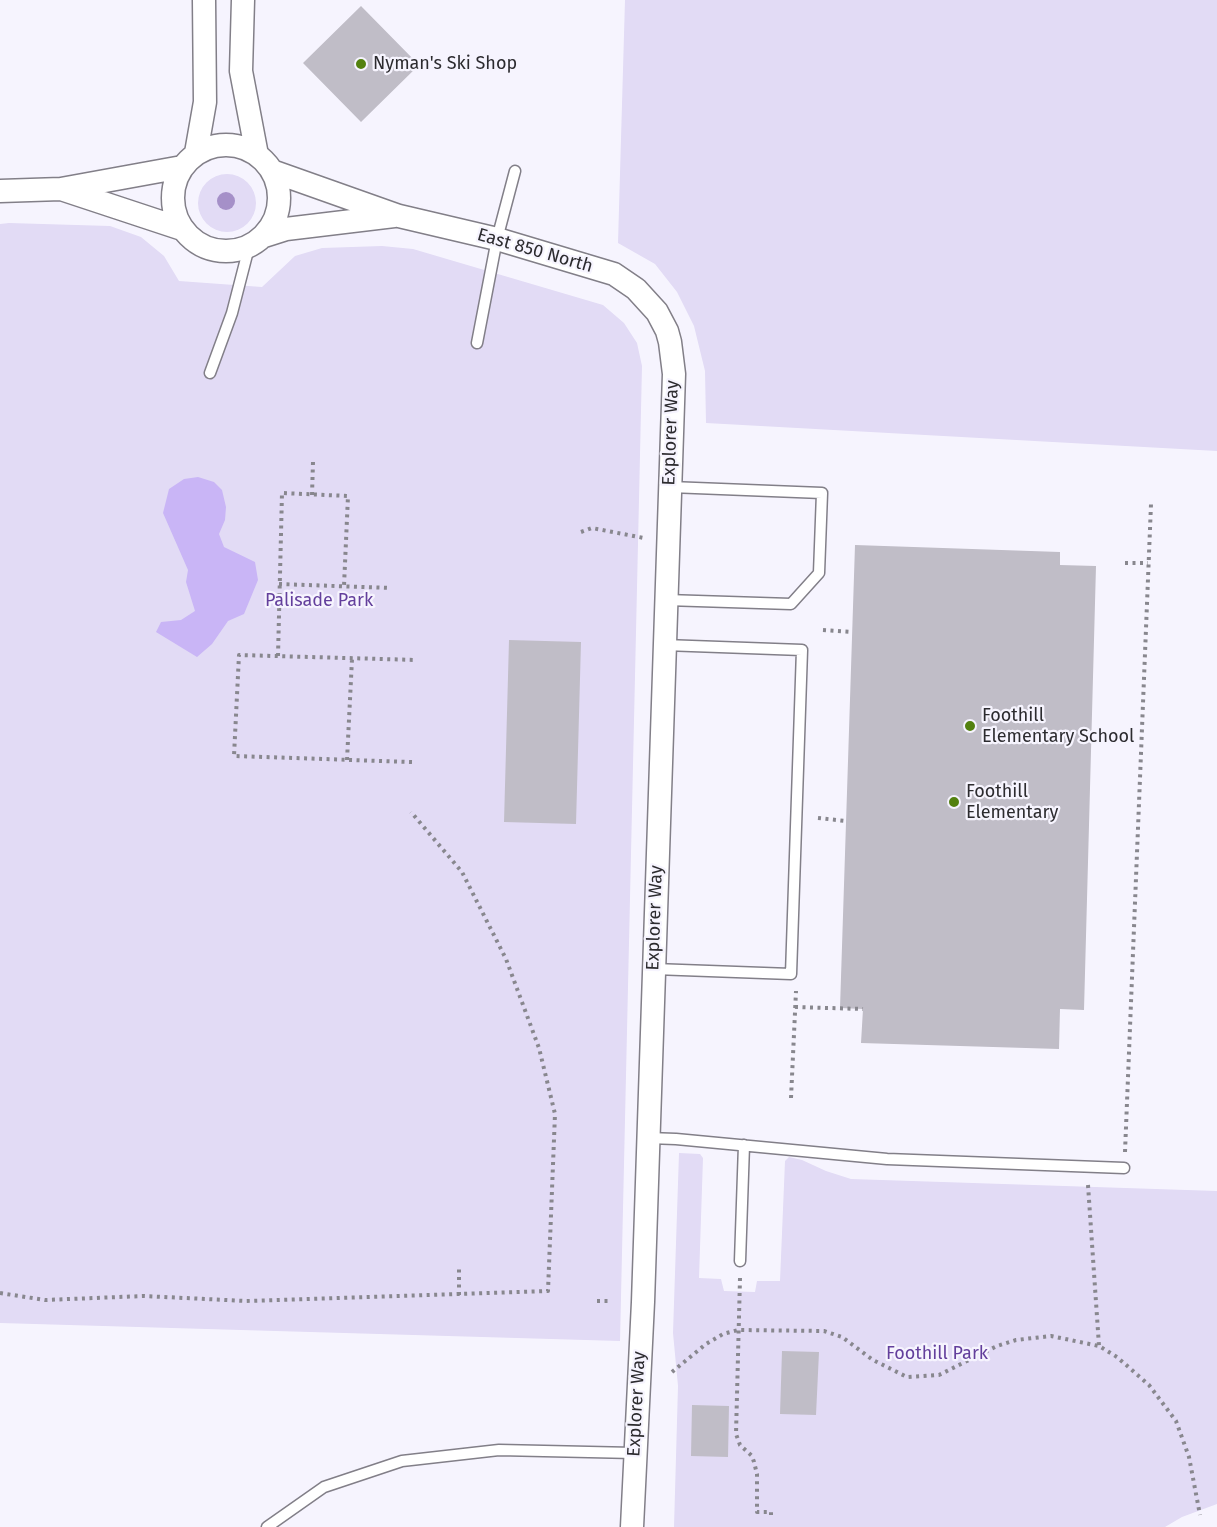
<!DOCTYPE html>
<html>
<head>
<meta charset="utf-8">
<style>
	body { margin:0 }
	canvas { display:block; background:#f6f4fe }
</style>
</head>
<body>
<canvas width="1217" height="1527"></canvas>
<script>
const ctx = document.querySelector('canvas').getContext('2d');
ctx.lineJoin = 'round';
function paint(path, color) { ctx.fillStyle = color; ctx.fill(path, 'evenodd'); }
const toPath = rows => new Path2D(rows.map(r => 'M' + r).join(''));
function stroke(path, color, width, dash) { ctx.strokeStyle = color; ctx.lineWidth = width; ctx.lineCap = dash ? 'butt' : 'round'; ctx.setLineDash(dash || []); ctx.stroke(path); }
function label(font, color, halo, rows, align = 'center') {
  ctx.font = font + ' "Fira Sans",sans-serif'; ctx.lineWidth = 4.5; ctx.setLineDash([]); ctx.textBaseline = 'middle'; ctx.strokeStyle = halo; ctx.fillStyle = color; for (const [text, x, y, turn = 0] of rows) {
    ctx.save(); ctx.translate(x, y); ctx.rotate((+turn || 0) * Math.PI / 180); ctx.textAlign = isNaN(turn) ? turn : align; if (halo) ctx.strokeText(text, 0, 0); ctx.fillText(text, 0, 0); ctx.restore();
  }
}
const green = toPath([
	[625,0,1217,0,1217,451,706,423,705,371,694,326,677,292,655,264,618,243],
	'198 203a29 29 0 1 1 58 0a29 29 0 1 1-58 0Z',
	[9,223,110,226,141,237,164,256,179,281,262,287,295,256,322,248,382,246,413,249,603,305,624,323,637,343,642,366,620,1341,0,1323,0,224],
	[679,1153,700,1154,703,1158,699,1278,721,1279,724,1291,755,1292,757,1281,780,1281,785,1161,789,1157,802,1160,826,1171,851,1179,1217,1191,1217,1504,1182,1517,1165,1527,674,1527,678,1386,673,1333]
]);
const water = toPath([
	[198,477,214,482,222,490,226,507,225,520,219,534,224,547,255,562,258,580,244,614,228,621,212,644,197,657,156,632,161,622,181,620,195,611,186,582,188,570,163,513,169,489,184,479]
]);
const building = toPath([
	[361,6,419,65,361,122,303,63],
	[855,545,1060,552,1060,565,1096,566,1084,1010,1060,1009,1059,1049,861,1043,863,1009,840,1008],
	[509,640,581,642,576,824,504,822],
	[782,1351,819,1352,816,1415,780,1414],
	[692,1405,729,1406,728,1457,691,1456]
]);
const path = toPath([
	[312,495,313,462],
	[581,532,592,528,644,538],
	[1125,563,1148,563],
	[279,584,391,588],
	[823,630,852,632],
	[278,656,282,493,348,496,344,586],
	[347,760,352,659],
	[412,762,234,756,239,655,417,660],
	[818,818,846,821],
	[795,1007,863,1009],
	[791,1098,796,991],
	[1125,1152,1151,504],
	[1088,1185,1099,1346],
	[740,1278,736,1434,740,1445,752,1456,754,1462,757,1474,757,1512,771,1512,771,1515],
	[0,1293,45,1300,144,1296,246,1301,548,1291,555,1114,539,1048,506,959,462,872,411,812],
	[459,1295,459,1266],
	[597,1301,610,1301],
	[672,1372,706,1344,723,1334,738,1330,824,1331,842,1337,873,1360,907,1377,939,1375,997,1346,1016,1340,1051,1336,1099,1346,1117,1357,1149,1385,1176,1421,1189,1457,1200,1515]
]);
const service = toPath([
	[477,343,497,239,515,171],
	[210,373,232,313,249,247],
	[666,600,791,604,819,573,822,493,670,487],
	[654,969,791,974,802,650,664,645],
	[648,1138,676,1139,887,1159,1124,1168],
	[740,1261,744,1145],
	[267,1527,324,1487,402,1461,499,1450,634,1453]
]);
const minor = toPath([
	[243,0,241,71,257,155],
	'173 198a53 53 0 1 1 106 0a53 53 0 1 1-106 0Z',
	[196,153,205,102,204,0],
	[272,171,399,216,497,239,614,274,636,289,657,312,667,331,670,342,674,374,643,1302,632,1527],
	[64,190,182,229],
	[0,191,61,189,182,167],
	[264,236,286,229,394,216]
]);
const trees = [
	[226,201]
];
const markers = [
	[361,64,6,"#53810f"],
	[970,726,6,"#53810f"],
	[954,802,6,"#53810f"]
];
const poiNames = [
	["Nyman's Ski Shop",373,64],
	["Foothill",982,716],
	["Elementary School",982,737],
	["Foothill",966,792],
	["Elementary",966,813]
];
const streetNames = [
	["East 850 North",535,251,16],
	["Explorer Way",671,433,-88],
	["Explorer Way",655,918,-88],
	["Explorer Way",637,1404,-87]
];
const parkNames = [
	["Palisade Park",319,601],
	["Foothill Park",937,1354]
];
paint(green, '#e2dbf5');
paint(water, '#c9b5f6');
paint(building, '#c0bdc7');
stroke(service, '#827f88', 13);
stroke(minor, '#827f88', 25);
stroke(path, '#88878e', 4, [3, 4.5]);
stroke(service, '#fff', 10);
stroke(minor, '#fff', 22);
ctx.fillStyle = '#a590c8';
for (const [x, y] of trees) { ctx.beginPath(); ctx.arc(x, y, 9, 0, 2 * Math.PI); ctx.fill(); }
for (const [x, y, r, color] of markers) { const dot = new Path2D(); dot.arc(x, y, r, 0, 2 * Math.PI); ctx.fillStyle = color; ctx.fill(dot); stroke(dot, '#f6f4fe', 2); }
label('18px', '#2c2b2f', '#f6f4fe', poiNames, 'left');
label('18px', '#2c2b2f', '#f6f4fe', streetNames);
label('18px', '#633f9c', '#f6f4fe', parkNames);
</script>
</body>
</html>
